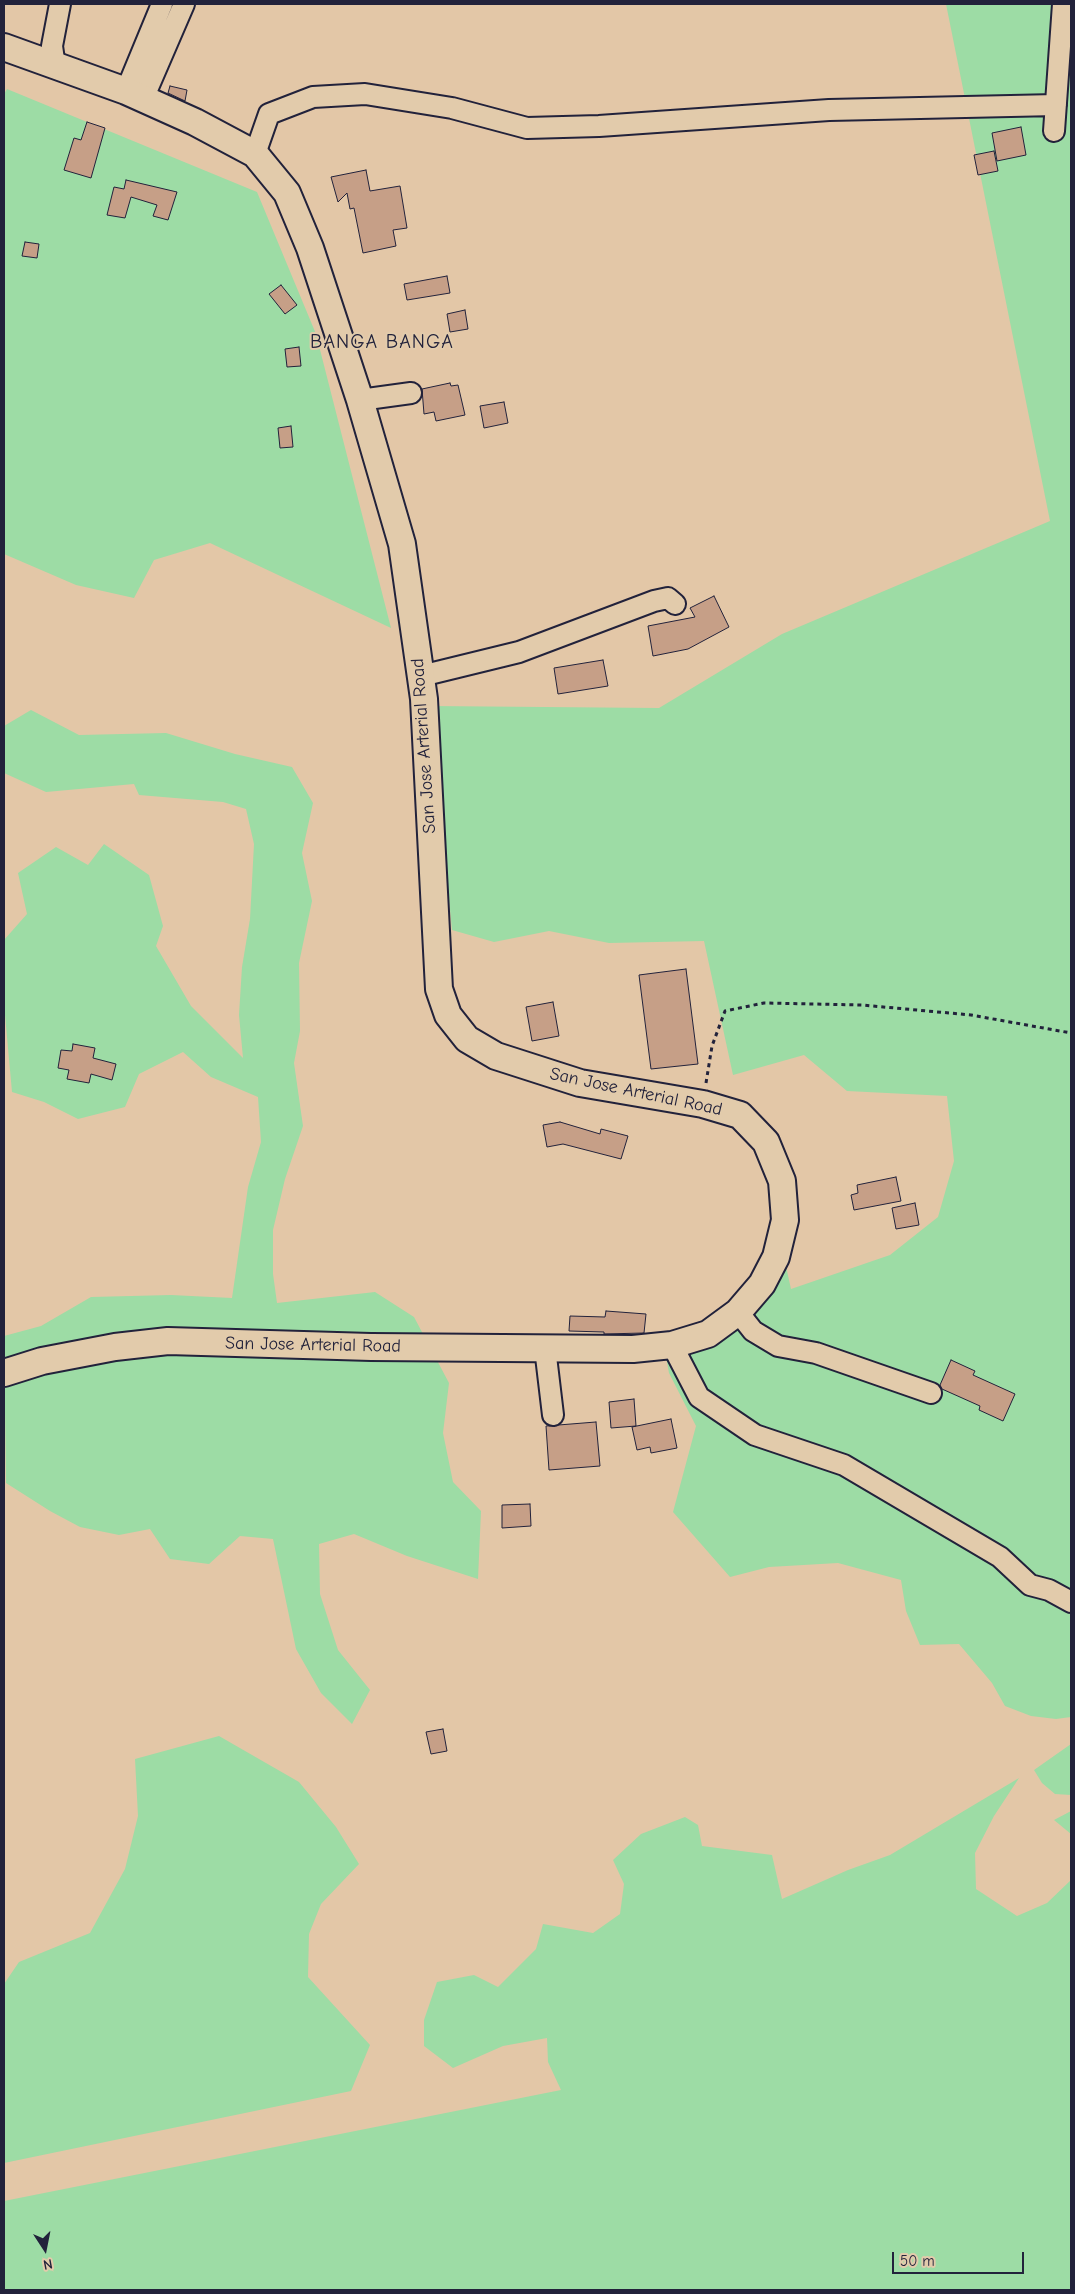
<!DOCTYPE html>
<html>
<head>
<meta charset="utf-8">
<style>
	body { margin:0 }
	#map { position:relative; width:1075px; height:2294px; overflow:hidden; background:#e3c7a7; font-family:"Comic Neue",sans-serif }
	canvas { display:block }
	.frame { position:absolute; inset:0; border:5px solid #22223b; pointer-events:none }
	.north { position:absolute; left:20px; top:2224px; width:50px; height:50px; -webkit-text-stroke:4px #e2cbab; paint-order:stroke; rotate:169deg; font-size:14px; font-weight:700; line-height:20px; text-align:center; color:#22223b }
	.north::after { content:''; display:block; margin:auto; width:18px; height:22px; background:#22223b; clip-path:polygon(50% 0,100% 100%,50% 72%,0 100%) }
	.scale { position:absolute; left:892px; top:2252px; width:132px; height:22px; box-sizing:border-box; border:2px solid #22223b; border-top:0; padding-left:6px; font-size:15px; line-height:18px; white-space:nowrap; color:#22223b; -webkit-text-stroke:4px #e2cbab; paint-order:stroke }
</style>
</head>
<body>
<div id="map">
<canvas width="1075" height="2294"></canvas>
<div class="frame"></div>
<div class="north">N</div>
<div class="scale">50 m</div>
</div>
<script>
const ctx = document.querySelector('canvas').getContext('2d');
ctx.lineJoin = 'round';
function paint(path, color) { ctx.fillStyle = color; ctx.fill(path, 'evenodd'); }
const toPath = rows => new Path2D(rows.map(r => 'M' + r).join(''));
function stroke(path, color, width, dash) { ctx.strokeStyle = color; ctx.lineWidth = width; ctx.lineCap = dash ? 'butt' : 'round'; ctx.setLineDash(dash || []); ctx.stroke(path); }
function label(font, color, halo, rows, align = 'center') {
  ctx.font = font + ' "Comic Neue",sans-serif'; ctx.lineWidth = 4; ctx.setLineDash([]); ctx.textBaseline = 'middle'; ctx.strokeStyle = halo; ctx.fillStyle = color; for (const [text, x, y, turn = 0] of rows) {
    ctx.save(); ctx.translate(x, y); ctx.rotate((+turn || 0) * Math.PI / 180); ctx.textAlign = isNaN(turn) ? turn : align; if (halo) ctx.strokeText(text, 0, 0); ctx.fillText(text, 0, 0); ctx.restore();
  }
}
const green = toPath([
	[946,4,1071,4,1071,1717,1056,1719,1031,1716,1005,1706,992,1683,959,1644,920,1645,906,1611,901,1580,838,1563,769,1567,730,1577,673,1512,696,1426,669,1373,664,1346,708,1334,780,1239,791,1289,890,1255,938,1217,954,1161,947,1096,847,1091,804,1055,733,1075,704,941,609,943,549,931,494,942,452,930,430,706,659,708,782,634,1050,521],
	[7,89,257,192,316,334,391,628,210,543,154,560,134,598,76,585,4,554,4,94],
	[31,710,79,735,166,733,235,754,292,767,313,803,302,853,312,901,299,963,300,1031,294,1063,303,1126,285,1179,273,1230,273,1274,277,1303,375,1292,414,1317,449,1383,443,1433,453,1482,481,1511,478,1579,407,1556,354,1534,319,1544,320,1594,338,1650,370,1690,352,1724,321,1693,296,1649,273,1539,240,1536,209,1564,170,1559,150,1529,119,1535,80,1527,50,1511,6,1483,4,1336,41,1326,91,1297,171,1295,232,1298,248,1187,261,1142,258,1097,211,1077,183,1052,139,1074,125,1107,78,1119,44,1102,12,1092,4,1004,4,940,27,914,18,873,56,847,88,865,104,844,149,875,163,926,156,946,191,1006,243,1058,239,1015,242,967,250,919,254,844,246,809,223,802,139,795,134,784,46,792,4,773,4,726],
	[219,1736,299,1782,336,1827,359,1864,321,1904,309,1934,308,1977,370,2045,351,2091,4,2163,4,1984,19,1962,90,1933,125,1869,138,1816,135,1759],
	[1071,1744,1071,1795,1055,1794,1042,1783,1034,1770],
	[1019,1778,994,1816,975,1853,976,1889,1017,1916,1047,1903,1071,1880,1071,2290,4,2290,4,2201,561,2090,548,2062,547,2038,503,2046,453,2068,424,2046,424,2020,437,1982,474,1975,498,1987,536,1949,543,1924,593,1933,620,1914,624,1884,613,1860,641,1834,685,1817,698,1825,702,1846,772,1855,782,1899,848,1870,890,1855],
	[1071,1811,1071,1834,1054,1820]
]);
const building = toPath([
	[170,86,187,90,185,101,168,93,170,86],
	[87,122,105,128,91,178,64,170,74,138,81,140,87,122],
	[1021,127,1026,155,997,161,992,133,1021,127],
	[994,151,998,171,978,175,974,155,994,151],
	[366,170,370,191,400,186,407,228,393,230,396,246,363,253,354,208,350,209,347,193,338,202,331,177,366,170],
	[126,180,177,192,168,220,153,216,157,205,131,197,125,218,107,215,114,187,124,189,126,180],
	[25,242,39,244,37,258,22,256,25,242],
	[447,276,450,293,407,300,404,284,447,276],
	[281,285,297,305,285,314,269,294,281,285],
	[465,310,468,329,450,332,447,314,465,310],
	[299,347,301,366,287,367,285,349,299,347],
	[450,383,451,386,458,385,465,415,436,421,434,412,424,414,422,389,450,383],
	[504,402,508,423,484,428,480,406,504,402],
	[291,426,293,447,280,448,278,428,291,426],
	[714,596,729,627,688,649,653,656,648,626,695,617,690,608,714,596],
	[603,660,608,686,558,694,554,668,603,660],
	[686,969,698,1064,651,1069,639,975,686,969],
	[553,1002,559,1036,532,1041,526,1007,553,1002],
	[73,1044,95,1048,93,1058,116,1064,112,1080,91,1074,89,1083,67,1079,69,1070,58,1068,61,1050,72,1051,73,1044],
	[560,1122,600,1134,601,1129,628,1136,621,1159,563,1144,547,1147,543,1125,560,1122],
	[896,1177,901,1201,854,1210,851,1195,858,1193,857,1185,896,1177],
	[915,1203,919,1225,896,1229,892,1208,915,1203],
	[606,1311,646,1314,644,1333,604,1334,604,1332,569,1331,570,1316,605,1317,606,1311],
	[951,1360,975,1371,973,1375,1015,1394,1003,1421,979,1410,980,1406,942,1389,940,1385,951,1360],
	[634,1399,636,1426,611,1428,609,1402,634,1399],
	[671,1419,677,1448,651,1453,650,1447,637,1450,632,1427,671,1419],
	[596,1422,600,1466,549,1470,546,1426,596,1422],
	[530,1504,531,1526,502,1528,502,1505,530,1504],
	[443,1729,447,1751,431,1754,426,1732,443,1729]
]);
const path = toPath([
	[706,1083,712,1046,725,1011,764,1003,862,1005,971,1015,1071,1033]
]);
const minor = toPath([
	[55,67,52,46,60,4],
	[126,91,162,4],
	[143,99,184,4],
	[1054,131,1063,4],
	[255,154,269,114,313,97,365,94,452,108,527,128,599,126,829,110,1056,105],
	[360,400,411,393],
	[421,676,519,652,654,601,668,598,675,604],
	[738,1312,753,1331,778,1346,816,1353,931,1393],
	[672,1345,699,1397,755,1435,844,1465,1000,1557,1030,1585,1049,1590,1071,1602],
	[545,1348,553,1415]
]);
const major = toPath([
	[4,47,126,91,195,122,255,154,287,193,310,248,360,400,402,544,424,699,439,989,448,1015,467,1039,496,1056,580,1083,703,1104,740,1115,766,1142,782,1181,785,1220,776,1257,762,1284,738,1312,708,1334,672,1345,633,1349,371,1347,168,1341,115,1347,42,1361,4,1373]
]);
const streetNames = [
	["San Jose Arterial Road",424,746,-94],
	["San Jose Arterial Road",636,1092,12],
	["San Jose Arterial Road",313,1345,1]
];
const quarterNames = [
	["BANGA BANGA",382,342]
];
paint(green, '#9ddca5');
paint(building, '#c69f87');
stroke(building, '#22223b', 1);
stroke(minor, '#22223b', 24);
stroke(major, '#22223b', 30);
stroke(path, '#22223b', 3, [4, 4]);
stroke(minor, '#e2cbab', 20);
stroke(major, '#e2cbab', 26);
label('18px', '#22223b', '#e2cbab', streetNames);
ctx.letterSpacing = '1px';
label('20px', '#22223b', '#e2cbab', quarterNames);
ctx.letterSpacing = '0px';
</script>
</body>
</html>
